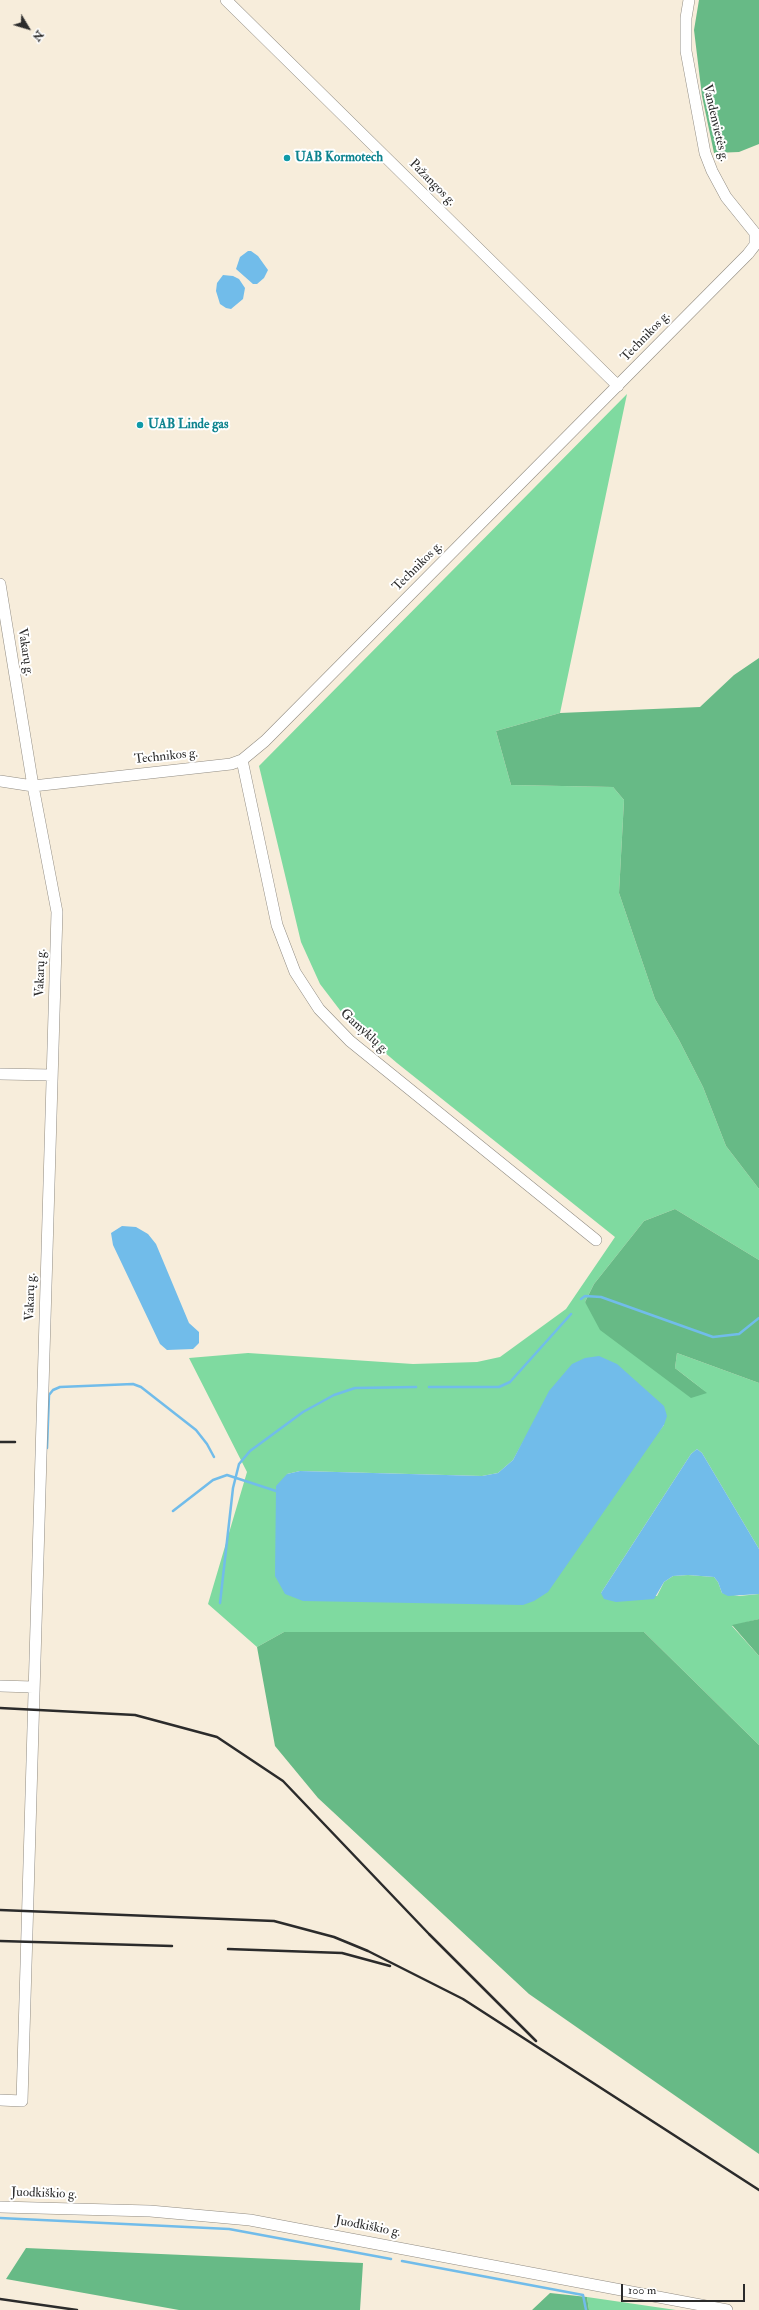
<!DOCTYPE html>
<html>
<head>
<meta charset="utf-8">
<style>
	body { margin:0 }
	#map { position:relative; width:759px; height:2310px; overflow:hidden; background:#f7eddb; font-family:"IM FELL Double Pica",serif }
	canvas { display:block }
	.north { position:absolute; left:8px; top:8px; width:40px; height:40px; -webkit-text-stroke:3px #fff; paint-order:stroke; rotate:128deg; font-size:11px; font-weight:700; line-height:16px; text-align:center; color:#2b2b2b }
	.north::after { content:''; display:block; margin:auto; width:14px; height:18px; background:#2b2b2b; clip-path:polygon(50% 0,100% 100%,50% 72%,0 100%) }
	.scale { position:absolute; left:621px; top:2284px; width:124px; height:18px; box-sizing:border-box; border:2px solid #2b2b2b; border-top:0; padding-left:5px; font-size:12px; line-height:14px; white-space:nowrap; color:#2b2b2b; -webkit-text-stroke:3px #fff; paint-order:stroke }
</style>
</head>
<body>
<div id="map">
<canvas width="759" height="2310"></canvas>
<div class="north">N</div>
<div class="scale">100 m</div>
</div>
<script>
const ctx = document.querySelector('canvas').getContext('2d');
ctx.lineJoin = 'round';
function paint(path, color) { ctx.fillStyle = color; ctx.fill(path, 'evenodd'); }
const toPath = rows => new Path2D(rows.map(r => 'M' + r).join(''));
function stroke(path, color, width, dash) { ctx.strokeStyle = color; ctx.lineWidth = width; ctx.lineCap = dash ? 'butt' : 'round'; ctx.setLineDash(dash || []); ctx.stroke(path); }
function label(font, color, halo, rows, align = 'center') {
  ctx.font = font + ' "IM FELL Double Pica",serif'; ctx.lineWidth = 4; ctx.setLineDash([]); ctx.textBaseline = 'middle'; ctx.strokeStyle = halo; ctx.fillStyle = color; for (const [text, x, y, turn = 0] of rows) {
    ctx.save(); ctx.translate(x, y); ctx.rotate((+turn || 0) * Math.PI / 180); ctx.textAlign = isNaN(turn) ? turn : align; if (halo) ctx.strokeText(text, 0, 0); ctx.fillText(text, 0, 0); ctx.restore();
  }
}
const green = toPath([
	[627,394,560,713,496,731,511,785,613,787,624,800,619,893,655,999,679,1040,703,1087,726,1146,759,1189,759,1260,675,1209,644,1221,594,1284,585,1302,706,1392,675,1368,677,1353,759,1383,759,1549,702,1453,697,1449,691,1454,601,1593,657,1596,664,1582,673,1576,688,1575,714,1577,718,1582,722,1593,739,1596,759,1594,759,1619,732,1626,759,1656,759,1745,644,1632,284,1632,257,1647,208,1604,247,1472,189,1358,248,1353,413,1364,477,1362,500,1357,566,1309,615,1237,397,1063,349,1022,320,984,301,942,259,766],
	[664,1425,651,1441,275,1576,287,1474,300,1471,482,1476,498,1473,513,1460,528,1433],
	[587,2297,676,2310,589,2310]
]);
const forest = toPath([
	[699,0,759,0,759,144,739,152,714,153,702,96,694,30],
	[759,658,759,1189,726,1146,703,1087,679,1040,655,999,619,893,624,800,613,787,511,785,496,731,560,713,700,707,734,675],
	[675,1209,759,1260,759,1383,677,1353,675,1368,707,1393,691,1398,600,1330,585,1302,594,1284,644,1221],
	[759,1619,759,1656,732,1625],
	[284,1632,644,1632,759,1745,759,2154,529,1994,318,1798,275,1746,257,1647],
	[26,2248,363,2263,360,2310,179,2310,6,2279],
	[550,2293,587,2297,589,2310,532,2310]
]);
const water = toPath([
	[248,251,251,251,258,256,268,270,264,278,257,284,253,284,236,269,240,257],
	[223,275,233,276,239,279,245,288,243,299,231,309,226,308,220,304,216,291,217,283],
	[122,1226,136,1227,148,1234,156,1244,189,1323,199,1332,199,1343,193,1349,167,1350,160,1344,113,1245,111,1233],
	[599,1356,617,1364,664,1406,667,1416,664,1425,548,1592,534,1601,523,1605,303,1601,285,1594,275,1576,276,1486,287,1474,300,1471,482,1476,498,1473,513,1460,549,1391,572,1364,585,1358],
	[697,1449,702,1453,759,1549,759,1594,728,1596,722,1593,718,1582,714,1577,688,1575,673,1576,664,1582,654,1599,616,1602,604,1599,601,1593,691,1454]
]);
const stream = toPath([
	[581,1299,585,1296,601,1297,713,1337,739,1334,759,1318],
	[429,1387,499,1387,510,1382,571,1314],
	[47,1448,49,1395,53,1390,60,1387,133,1384,141,1387,196,1430,207,1444,214,1457],
	[173,1511,213,1480,227,1475,276,1491],
	[220,1603,233,1488,239,1464,250,1451,303,1412,334,1395,355,1388,416,1387],
	[0,2218,229,2229,391,2259],
	[402,2261,583,2295,586,2310]
]);
const minor = toPath([
	[226,0,618,386],
	[0,584,33,786,57,912,22,2101,0,2100],
	[242,760,277,925,295,972,319,1009,350,1041,596,1240],
	[0,781,33,786,231,764,242,760,265,741,748,254,755,245,755,233,726,197,712,171,705,153,686,51,686,18,689,0],
	[0,1074,52,1075],
	[0,1686,33,1687],
	[0,2207,150,2211,250,2220,727,2310]
]);
const rail = toPath([
	[0,1442,15,1442],
	[0,1708,135,1715,217,1737,283,1781,429,1934,536,2041],
	[0,1910,274,1921,334,1937,368,1951,463,1999,759,2190],
	[0,1941,172,1946],
	[228,1949,342,1953,390,1966],
	[0,2299,77,2310]
]);
const markers = [
	[287,158,4,"#0f9aa8"],
	[140,425,4,"#0f9aa8"]
];
const streetNames = [
	["Vandenvietės g.",715,123,77],
	["Pažangos g.",432,183,45],
	["Technikos g.",646,337,-46],
	["Technikos g.",418,567,-45],
	["Vakarų g.",25,652,81],
	["Technikos g.",166,757,-6],
	["Vakarų g.",41,973,-88],
	["Gamyklų g.",364,1032,42],
	["Vakarų g.",31,1297,-88],
	["Juodkiškio g.",44,2194,2],
	["Juodkiškio g.",368,2227,11]
];
const cultureNames = [
	["UAB Kormotech",295,158],
	["UAB Linde gas",148,425]
];
paint(green, '#7fdaa0');
paint(forest, '#67ba86');
paint(water, '#71bcea');
stroke(stream, '#71bcea', 2.5);
stroke(minor, '#918c83', 12);
stroke(minor, '#fff', 11);
stroke(rail, '#2b2b2b', 2.5);
for (const [x, y, r, color] of markers) { const dot = new Path2D(); dot.arc(x, y, r, 0, 2 * Math.PI); ctx.fillStyle = color; ctx.fill(dot); stroke(dot, '#fff', 1.5); }
label('13px', '#2b2b2b', '#fff', streetNames);
label('bold 13px', '#0d838f', '#fff', cultureNames, 'left');
</script>
</body>
</html>
